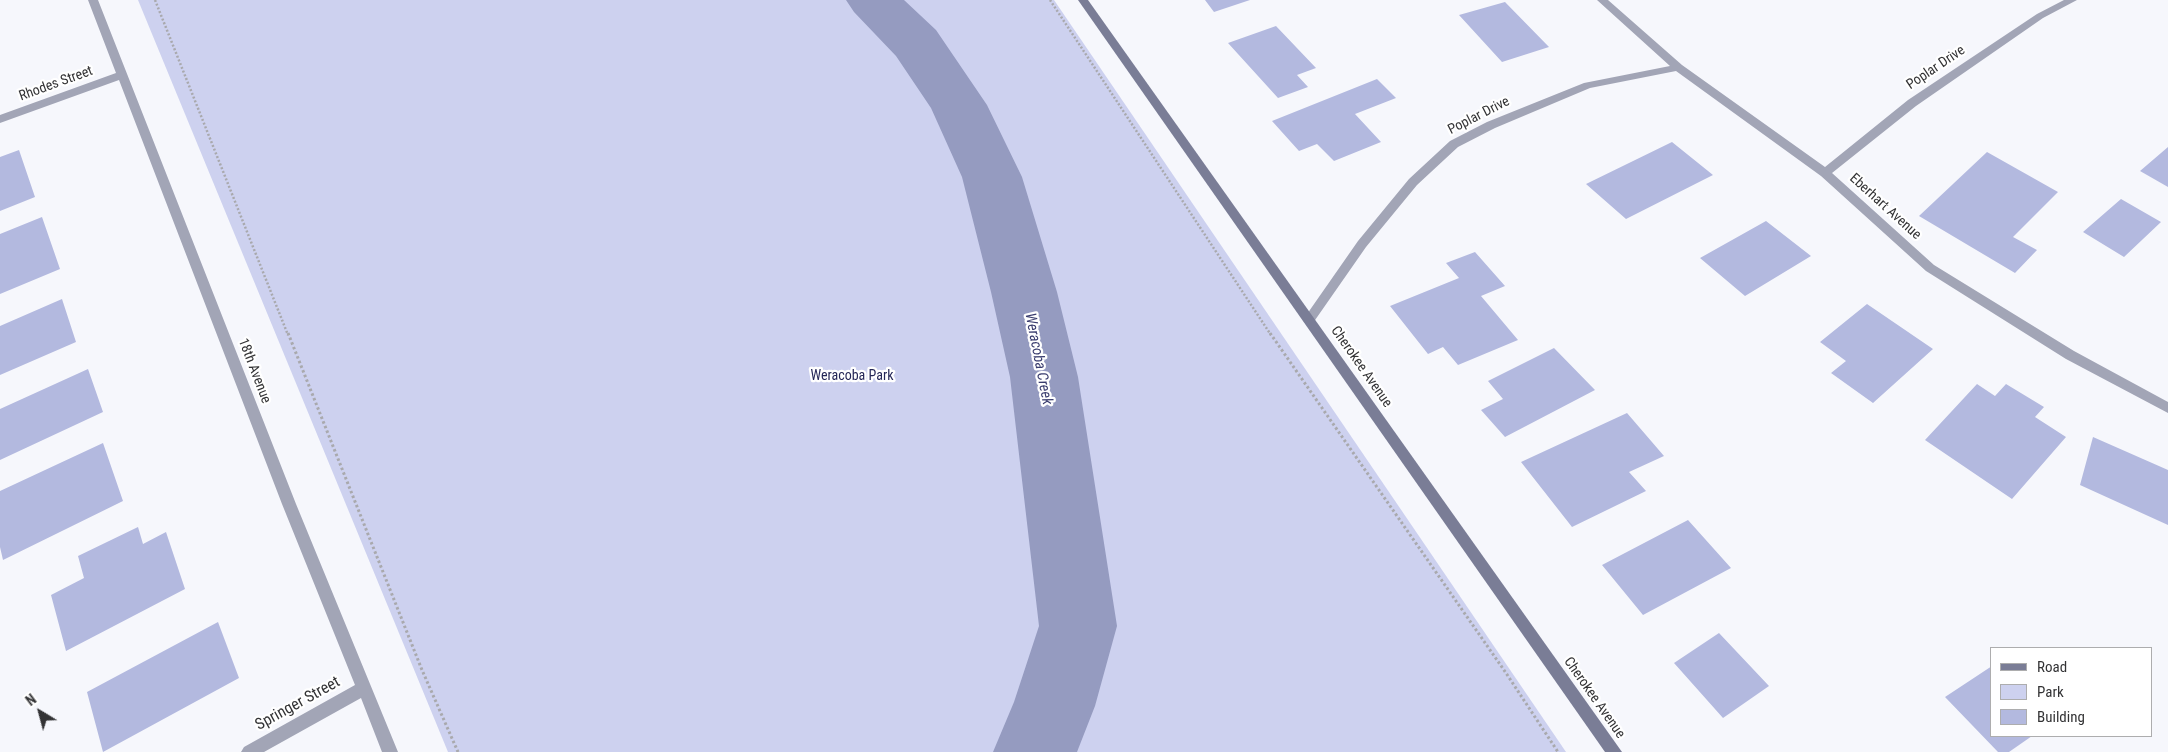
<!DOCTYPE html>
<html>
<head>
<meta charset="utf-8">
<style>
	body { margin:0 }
	#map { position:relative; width:2168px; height:752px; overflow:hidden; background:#f6f7fc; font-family:"Roboto Condensed",sans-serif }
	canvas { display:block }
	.legend { position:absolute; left:1990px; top:647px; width:162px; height:90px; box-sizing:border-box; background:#fff; border:1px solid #adadae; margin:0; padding:6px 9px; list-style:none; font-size:15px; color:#333335 }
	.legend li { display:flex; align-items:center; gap:10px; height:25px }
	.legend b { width:25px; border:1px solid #adadae }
	.north { position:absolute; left:15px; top:687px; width:50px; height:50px; -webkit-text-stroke:4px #fff; paint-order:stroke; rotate:323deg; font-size:14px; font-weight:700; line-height:20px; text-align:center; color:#333335 }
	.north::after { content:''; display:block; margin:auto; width:18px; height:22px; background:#333335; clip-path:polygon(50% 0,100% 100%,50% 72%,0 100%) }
</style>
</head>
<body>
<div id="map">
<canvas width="2168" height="752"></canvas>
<ul class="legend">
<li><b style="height:6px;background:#7a7d96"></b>Road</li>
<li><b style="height:14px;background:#cdd1ef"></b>Park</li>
<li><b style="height:14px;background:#b3b9df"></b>Building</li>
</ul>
<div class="north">N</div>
</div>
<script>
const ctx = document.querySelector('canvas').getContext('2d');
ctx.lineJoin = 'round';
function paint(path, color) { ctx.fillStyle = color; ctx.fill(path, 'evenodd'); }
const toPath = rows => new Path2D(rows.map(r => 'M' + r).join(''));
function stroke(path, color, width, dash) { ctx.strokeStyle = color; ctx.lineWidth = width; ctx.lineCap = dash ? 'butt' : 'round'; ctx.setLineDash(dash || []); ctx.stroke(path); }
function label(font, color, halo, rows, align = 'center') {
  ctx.font = font + ' "Roboto Condensed",sans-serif'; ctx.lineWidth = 4.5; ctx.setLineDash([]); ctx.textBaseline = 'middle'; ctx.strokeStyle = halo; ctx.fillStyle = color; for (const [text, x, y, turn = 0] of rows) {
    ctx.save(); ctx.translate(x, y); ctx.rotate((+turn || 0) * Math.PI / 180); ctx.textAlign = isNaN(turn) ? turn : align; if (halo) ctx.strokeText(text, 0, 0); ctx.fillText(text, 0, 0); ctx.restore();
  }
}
const green = toPath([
	[138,0,1054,0,1566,752,448,752]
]);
const river = toPath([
	[846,0,904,0,936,30,987,105,1022,177,1057,292,1078,377,1117,626,1095,706,1077,752,993,752,1014,702,1039,626,1010,377,991,292,962,177,931,108,896,56,854,12,846,0]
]);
const building = toPath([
	[1205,0,1250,0,1214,12],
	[1505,2,1549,47,1502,62,1459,15],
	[1276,26,1316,68,1297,75,1308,87,1278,98,1228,43],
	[1377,79,1396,98,1355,114,1381,142,1334,161,1317,144,1299,151,1272,121],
	[1672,142,1713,175,1626,219,1586,184],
	[2168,147,2168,187,2140,171],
	[19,150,35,197,0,211,0,157],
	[1987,152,2058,192,2013,237,2037,250,2015,273,1919,216],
	[2121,199,2161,222,2124,257,2083,232],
	[42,217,60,269,0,294,0,234],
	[1766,221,1811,256,1745,296,1700,258],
	[1475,252,1505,286,1481,296,1518,340,1458,365,1443,347,1428,354,1390,306,1459,278,1446,263],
	[62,299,76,342,0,375,0,326],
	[1867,304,1933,349,1873,403,1831,373,1846,361,1820,342],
	[1554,348,1595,390,1505,437,1481,410,1503,399,1488,381],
	[88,369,103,412,0,460,0,409],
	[1977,384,1995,396,2006,384,2044,407,2035,417,2066,437,2012,499,1925,440],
	[1627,413,1664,456,1629,472,1646,491,1572,527,1521,462],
	[2093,437,2168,470,2168,525,2080,485],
	[103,443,123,501,3,560,0,547,0,491],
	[1688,520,1731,568,1643,615,1602,565],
	[138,527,143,544,166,532,185,589,66,651,51,595,84,578,78,556],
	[218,622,239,678,103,752,87,692],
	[1719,633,1769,686,1723,718,1674,663],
	[1992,666,1992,736,2032,736,2009,752,1998,752,1945,697]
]);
const pathFar1 = toPath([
	[155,0,288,335],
	[1050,0,1271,335]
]);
const path = toPath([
	[288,333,422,670,458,752],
	[1270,333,1506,673,1558,752]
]);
const street = toPath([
	[88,0,98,0,296,504,398,752,382,752,361,698,264,752,241,752,244,747,355,685,282,504,119,80,0,123,0,115,116,73,88,0],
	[1597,0,1608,0,1682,65,1825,167,1908,100,2037,14,2064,0,2077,0,2043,18,1916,106,1832,173,1934,265,2074,351,2168,402,2168,413,2066,359,1926,271,1821,176,1676,71,1590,88,1495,128,1458,147,1417,185,1366,247,1313,323,1305,323,1303,320,1305,317,1358,241,1409,179,1450,141,1487,122,1584,83,1670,66,1597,0]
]);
const secondary = toPath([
	[1078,0,1088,0,1622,752,1605,752,1078,0]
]);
const streetNames = [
	["Poplar Drive",1936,68,-34],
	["Rhodes Street",56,84,-20],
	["Poplar Drive",1479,116,-27],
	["Eberhart Avenue",1885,207,42],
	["Cherokee Avenue",1361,367,55],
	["18th Avenue",254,371,69],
	["Cherokee Avenue",1594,698,55]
];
const parkNames = [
	["Weracoba Park",852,376]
];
const waterNames = [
	["Weracoba Creek",1038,359,79]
];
const nearStreetnames = [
	["Springer Street",298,704,-29]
];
paint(green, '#cdd1ef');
paint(river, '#959bc0');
paint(building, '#b3b9df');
stroke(pathFar1, '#a9a9ad', 2.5, [2, 2]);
stroke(path, '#a9a9ad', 3, [2.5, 2.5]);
paint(street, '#a2a5b6');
paint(secondary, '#7a7d96');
label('14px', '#333335', '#fff', streetNames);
label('14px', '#252757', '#fff', parkNames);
label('italic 15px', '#393c6e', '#fff', waterNames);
label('16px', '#333335', '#fff', nearStreetnames);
</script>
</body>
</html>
